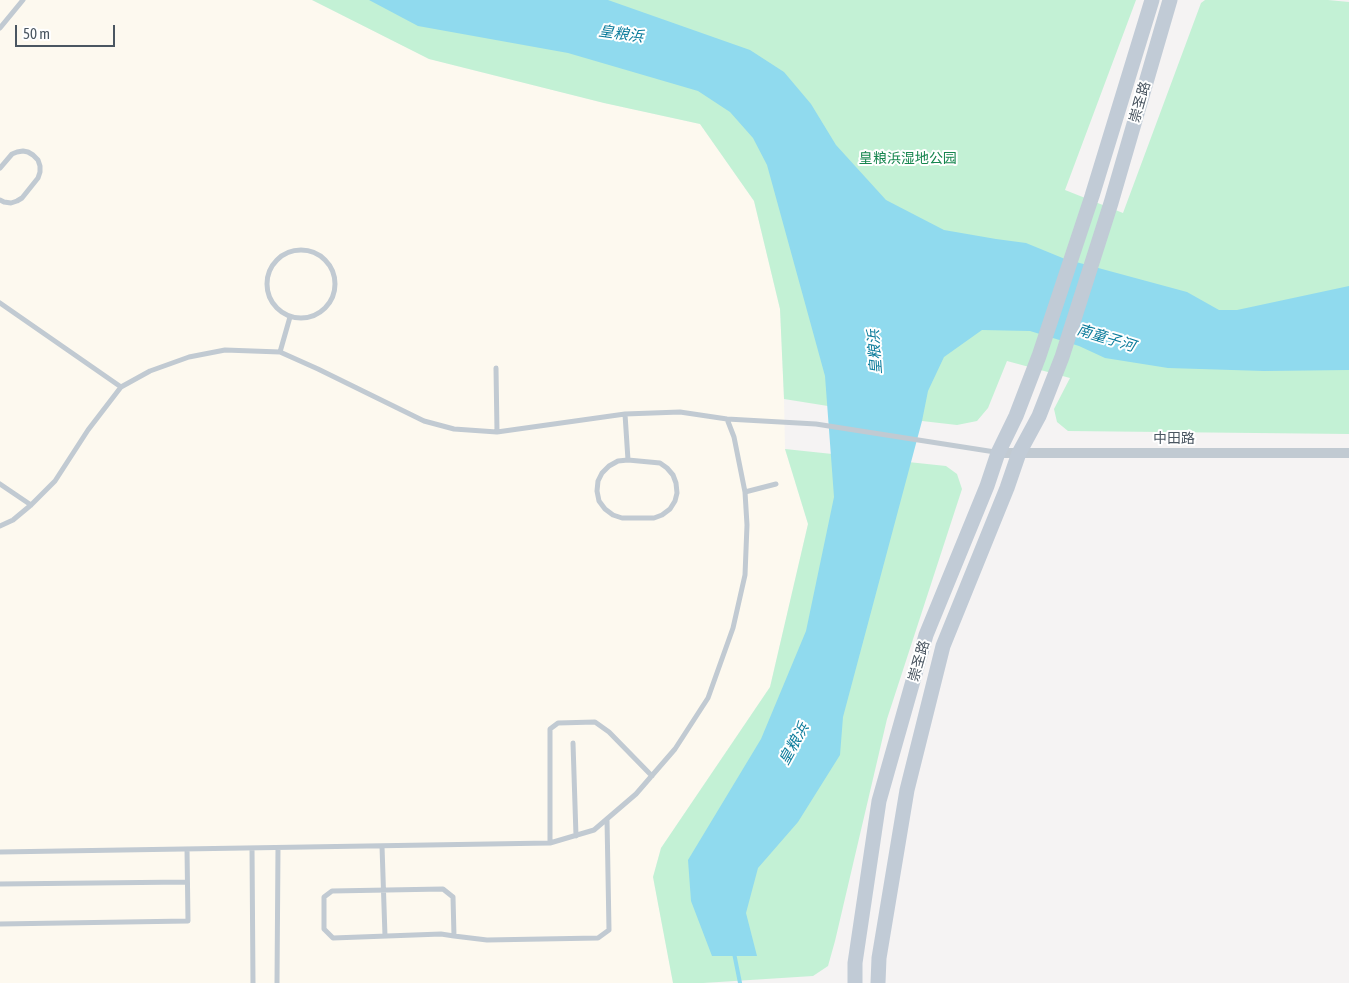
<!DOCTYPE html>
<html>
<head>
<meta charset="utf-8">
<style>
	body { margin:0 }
	#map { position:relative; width:1349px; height:983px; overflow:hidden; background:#f5f3f3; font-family:"Asap Condensed",sans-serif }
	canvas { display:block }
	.scale { position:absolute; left:15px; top:25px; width:100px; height:22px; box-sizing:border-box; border:2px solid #4a5661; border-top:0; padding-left:6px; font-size:15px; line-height:18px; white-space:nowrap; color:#4a5661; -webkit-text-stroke:4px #fff; paint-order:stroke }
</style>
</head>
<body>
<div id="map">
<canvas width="1349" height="983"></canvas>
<div class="scale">50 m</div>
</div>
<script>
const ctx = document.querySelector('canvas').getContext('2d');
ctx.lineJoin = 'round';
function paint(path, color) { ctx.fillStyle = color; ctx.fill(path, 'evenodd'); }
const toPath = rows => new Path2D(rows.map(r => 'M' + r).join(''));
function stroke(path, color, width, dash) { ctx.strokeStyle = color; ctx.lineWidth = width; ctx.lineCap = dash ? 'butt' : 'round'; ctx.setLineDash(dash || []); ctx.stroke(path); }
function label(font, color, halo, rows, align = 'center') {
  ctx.font = font + ' "Asap Condensed","Noto Sans SC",sans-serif'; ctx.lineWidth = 4; ctx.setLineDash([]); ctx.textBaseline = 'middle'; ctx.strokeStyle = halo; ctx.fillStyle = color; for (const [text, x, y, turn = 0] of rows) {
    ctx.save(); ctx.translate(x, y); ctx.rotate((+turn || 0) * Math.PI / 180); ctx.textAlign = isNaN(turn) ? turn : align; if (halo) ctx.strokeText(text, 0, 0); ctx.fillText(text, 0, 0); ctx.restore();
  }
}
const commercial = toPath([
	[0,0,312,0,429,59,604,103,700,124,754,201,780,309,784,399,785,449,808,524,770,687,661,848,653,877,673,983,0,983]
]);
const green = toPath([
	[312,0,1136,0,1065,190,1123,213,1201,3,1205,0,1328,0,1349,2,1349,434,1068,431,1057,422,1054,409,1070,378,1007,361,988,408,977,421,957,425,922,421,784,399,780,309,754,201,700,124,604,103,429,59],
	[785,449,946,466,957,474,962,489,887,719,835,941,828,966,813,976,703,983,673,983,653,877,661,848,770,687,808,524]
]);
const water = toPath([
	[369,0,608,0,750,50,784,72,811,104,836,145,886,200,944,230,996,239,1026,243,1065,259,1187,292,1219,310,1237,310,1349,286,1349,370,1264,371,1168,368,1105,358,1079,346,1030,331,982,330,944,357,928,391,922,421,843,717,840,755,798,822,758,868,746,913,757,956,712,956,691,901,688,860,761,739,806,631,834,497,825,376,767,165,753,138,730,112,698,91,568,53,418,26]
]);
const stream = toPath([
	[734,953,740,983]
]);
const service = toPath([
	[0,28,23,0],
	[0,168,12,154,17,152,23,151,28,152,33,155,38,160,40,166,40,172,38,178,22,198,17,201,11,203,4,202,0,200],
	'267 284a34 34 0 1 1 68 0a34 34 0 1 1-68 0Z',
	[0,303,121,387],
	[280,352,290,317],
	[496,368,497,432],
	[625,414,628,460],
	[628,460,660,463,667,468,673,475,676,483,677,493,675,501,670,509,662,515,654,518,622,518,613,515,605,509,599,501,597,491,598,481,602,473,609,466,618,461,628,460],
	[0,484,31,505],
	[745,492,776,484],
	[0,526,13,520,31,505,55,481,88,430,121,387,150,371,189,357,225,350,280,352,318,369,424,421,454,429,497,432,625,414,680,412,727,419,816,424,995,452],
	[573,743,576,836],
	[550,843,550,729,558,723,595,722,609,732,652,776],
	[382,846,385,936],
	[252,848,253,983],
	[0,852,550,843,594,830,636,794,675,749,708,698,733,628,745,575,747,525,745,492,734,437,727,419],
	[0,884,187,882],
	[0,924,188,921,187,849],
	[454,936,453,897,443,889,332,891,324,897,324,929,333,938,441,934,454,936,487,940,598,938,609,930,607,819],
	[277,983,278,848]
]);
const minor = toPath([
	[998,453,1349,453]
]);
const secondary = toPath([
	[855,983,855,963,879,801,926,635,987,486,998,453,1016,416,1039,356,1092,196,1152,0],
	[878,983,879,958,907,790,943,646,1007,488,1019,453,1039,416,1062,357,1111,203,1170,0]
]);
const streetNames = [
	["崇圣路",1140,102,-74],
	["中田路",1174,439],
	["崇圣路",919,661,-74]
];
const parkNames = [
	["皇粮浜湿地公园",908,159]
];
const waterNames = [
	["皇粮浜",621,34,8],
	["南童子河",1106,338,17],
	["皇粮浜",875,352,-94],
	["皇粮浜",794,744,-61]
];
paint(commercial, '#fdf9ef');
paint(green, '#c3f1d5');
paint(water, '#90daee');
stroke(stream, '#90daee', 4);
stroke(service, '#c1cad2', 5);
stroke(minor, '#c1cad2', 10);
stroke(secondary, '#c1cbd6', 15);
label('14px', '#4a5661', '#fff', streetNames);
label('14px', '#17864f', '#fff', parkNames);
label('italic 15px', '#0c7c9b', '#fff', waterNames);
</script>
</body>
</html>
